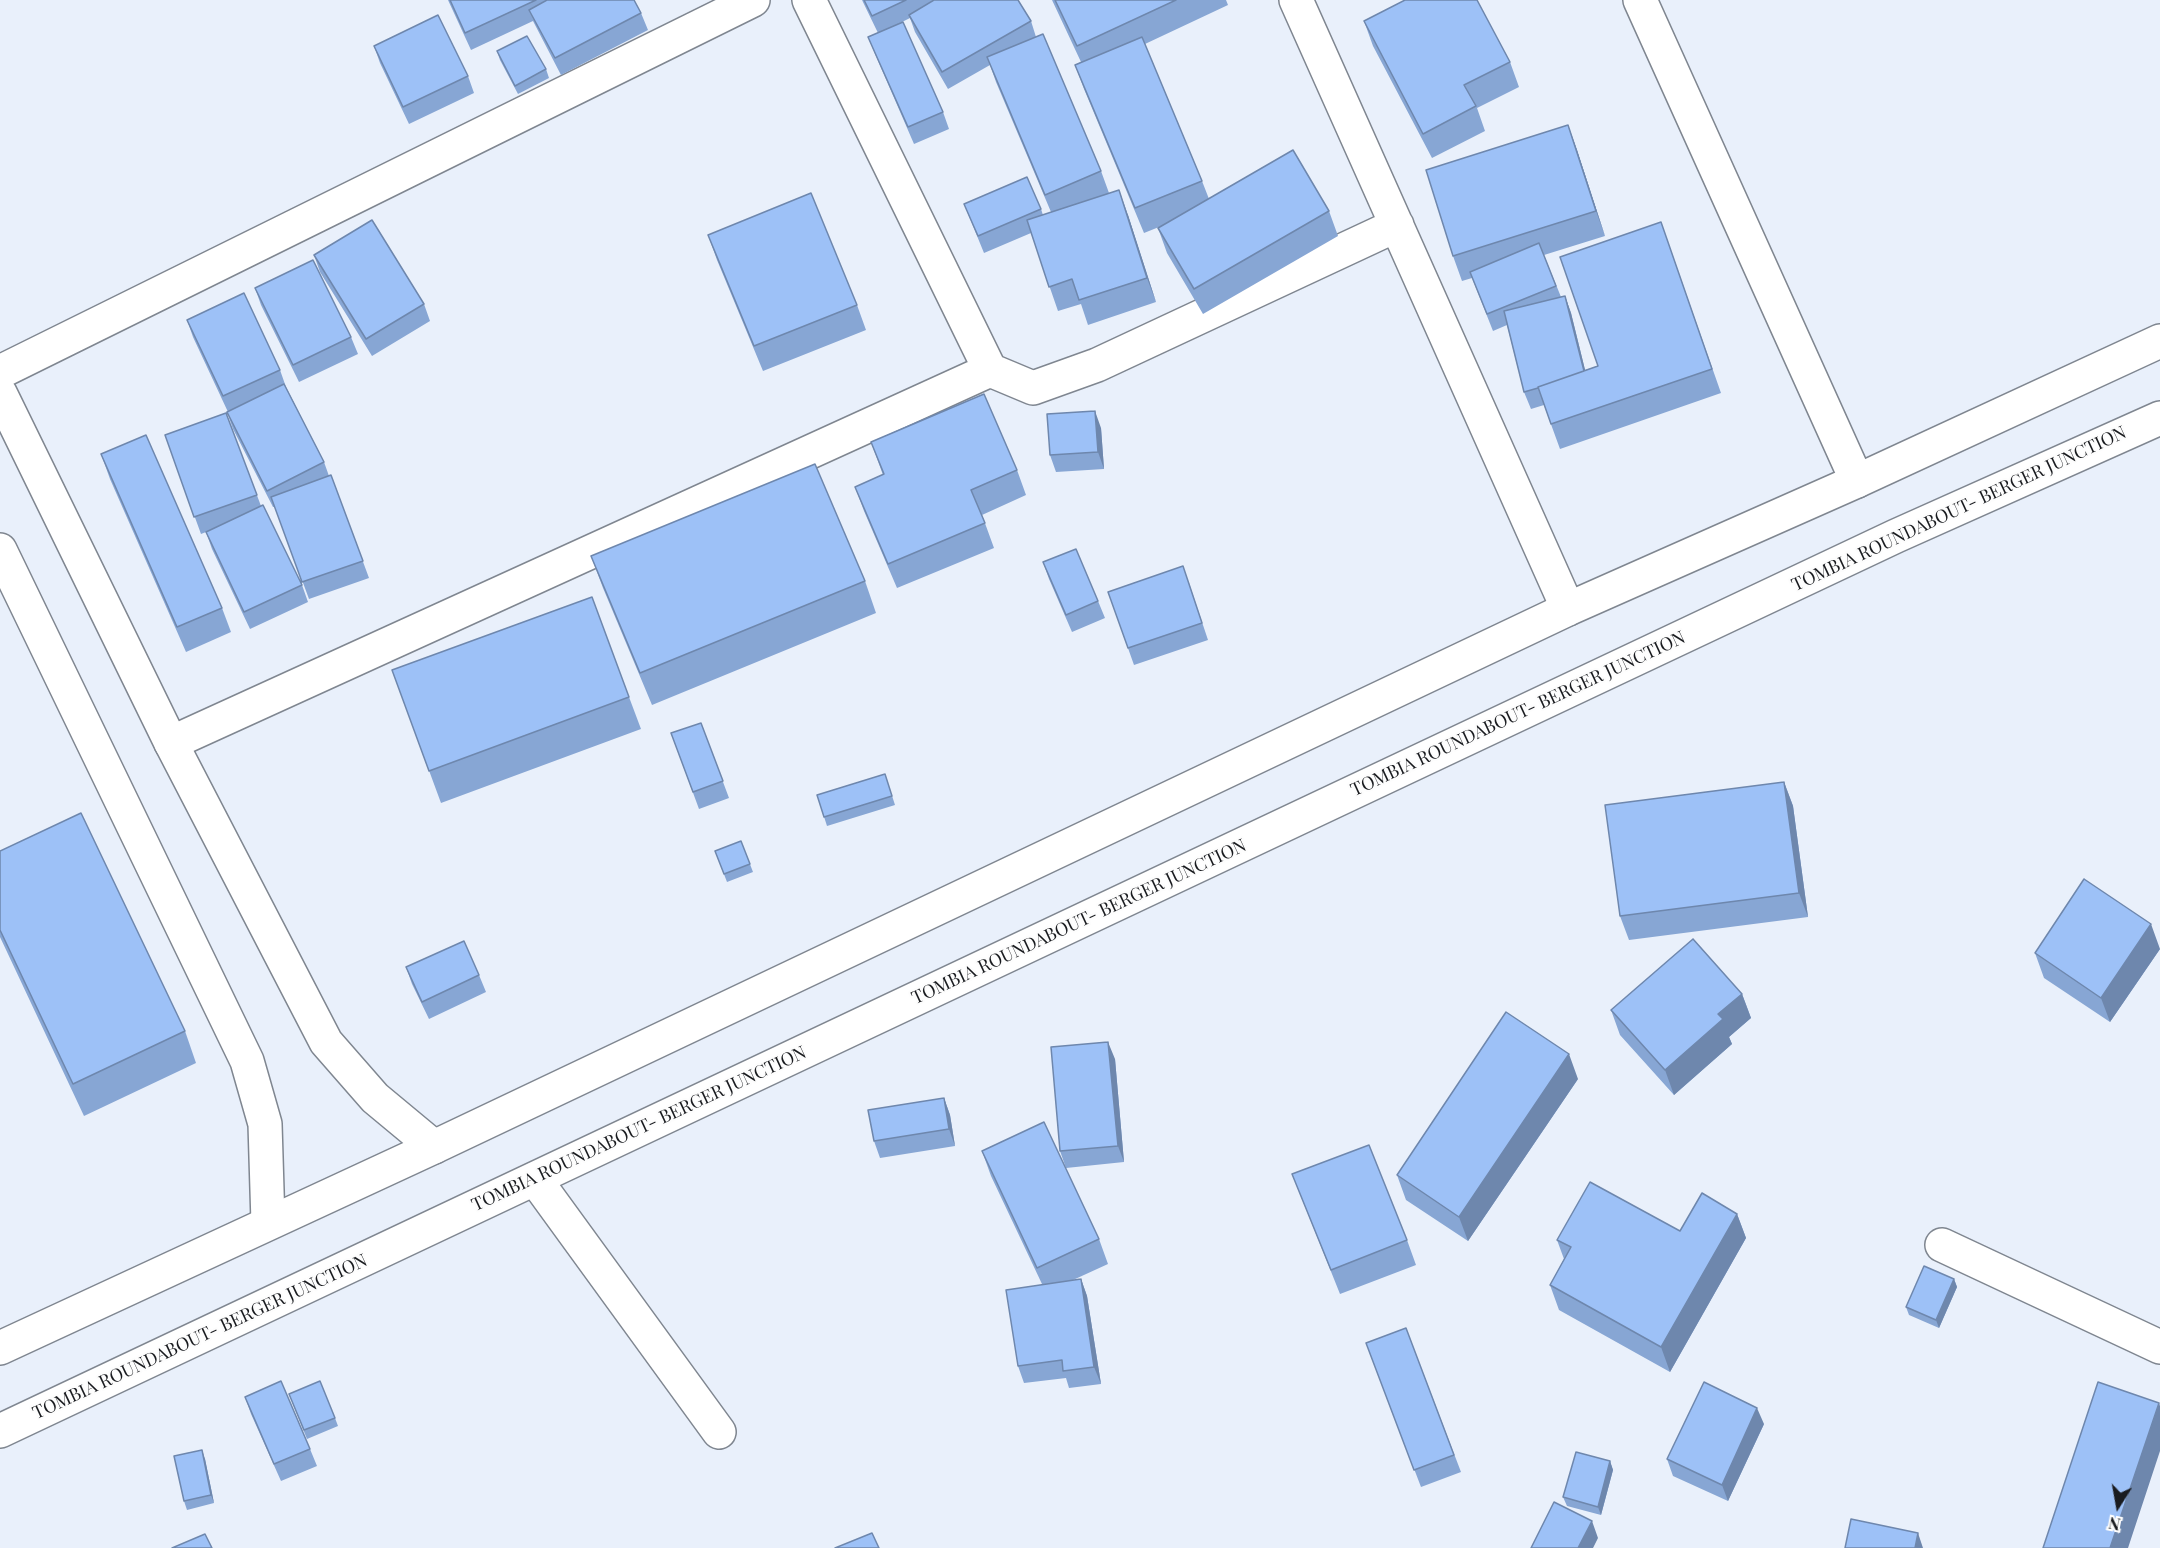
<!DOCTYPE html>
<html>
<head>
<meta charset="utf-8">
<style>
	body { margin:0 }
	#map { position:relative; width:2160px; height:1548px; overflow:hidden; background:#e9f0fb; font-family:"Playfair Display",serif }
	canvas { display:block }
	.north { position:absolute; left:2088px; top:1476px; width:60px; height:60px; -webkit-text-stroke:4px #fdfdfd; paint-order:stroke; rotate:191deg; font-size:16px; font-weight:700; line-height:24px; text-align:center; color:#191b1f }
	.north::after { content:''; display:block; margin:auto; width:21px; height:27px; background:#191b1f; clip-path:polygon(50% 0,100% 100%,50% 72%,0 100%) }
</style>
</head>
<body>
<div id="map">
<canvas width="2160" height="1548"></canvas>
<div class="north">N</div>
</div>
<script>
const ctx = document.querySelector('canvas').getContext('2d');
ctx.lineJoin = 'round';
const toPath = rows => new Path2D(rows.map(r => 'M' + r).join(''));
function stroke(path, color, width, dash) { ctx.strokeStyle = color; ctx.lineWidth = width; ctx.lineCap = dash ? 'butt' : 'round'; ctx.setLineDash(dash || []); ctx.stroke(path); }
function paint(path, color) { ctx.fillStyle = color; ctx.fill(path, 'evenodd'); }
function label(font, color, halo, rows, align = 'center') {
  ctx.font = font + ' "Playfair Display",serif'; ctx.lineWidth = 4.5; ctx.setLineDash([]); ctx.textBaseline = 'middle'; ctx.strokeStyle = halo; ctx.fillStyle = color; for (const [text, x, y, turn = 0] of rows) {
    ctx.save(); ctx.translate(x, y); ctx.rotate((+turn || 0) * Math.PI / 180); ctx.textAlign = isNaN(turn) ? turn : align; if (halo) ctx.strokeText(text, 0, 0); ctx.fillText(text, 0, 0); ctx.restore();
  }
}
const street = toPath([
	[809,0,990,370,1033,388,1097,365,1397,225],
	[1296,0,1568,609],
	[1640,0,1857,481],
	[0,372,753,0],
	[171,743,990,370],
	[535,1179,719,1432],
	[1942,1245,2160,1347]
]);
const secondary = toPath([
	[0,393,171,743,326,1042,375,1098,434,1147],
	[0,550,247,1061,265,1124,268,1223]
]);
const primary = toPath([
	[0,1348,434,1147,1568,609,1857,481,2160,341],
	[0,1431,1896,536,2160,418]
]);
const wall = toPath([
	[448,0,547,0,641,13,648,30,561,75,533,21,471,50],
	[862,0,1018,0,1031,21,1036,37,1101,171,1109,193,1128,215,1156,302,1088,325,1081,304,1058,311,1031,233,984,253,964,204,1041,209,1043,215,1051,212,996,82,990,65,948,89,915,32,910,18,882,32,943,112,949,129,914,144,875,54,868,37,878,33],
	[1052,0,1226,0,1228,5,1145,44,1202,181,1209,199,1329,211,1338,236,1203,314,1167,253,1158,228,1164,225,1144,233,1084,89,1075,65,1081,62],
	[1364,21,1510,62,1519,87,1477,108,1485,131,1432,158,1373,46],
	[374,46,468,76,474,93,409,124,380,63],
	[497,51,546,69,549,78,518,94,500,60],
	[1568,125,1577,150,1605,236,1544,255,1561,297,1565,296,1571,313,1585,370,1598,366,1661,222,1721,393,1560,449,1544,405,1531,409,1524,392,1507,325,1493,331,1472,278,1462,281,1453,256],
	[708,235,857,305,866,330,763,371,717,260],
	[314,255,424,304,430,321,372,356,320,272],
	[255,288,351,337,358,354,299,382,261,305],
	[187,320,280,370,286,387,324,462,329,476,331,475,369,578,309,599,275,507,273,507,233,429,227,412,228,412,193,337],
	[226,413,261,506,302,585,308,602,250,629,212,549,206,532,201,534,165,435],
	[1101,428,1104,469,1056,472,1050,455],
	[871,442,1017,470,1026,495,982,515,994,548,897,588,864,511,855,487,883,475],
	[101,454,222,608,231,632,186,652,110,479],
	[591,556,865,581,876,613,652,705,603,588],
	[1043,562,1098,601,1105,618,1072,632,1049,579],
	[1189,583,1208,640,1134,665,1108,592],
	[392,670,629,697,641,729,441,803],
	[701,723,729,798,699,809,671,733],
	[885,774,895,805,827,826,817,795],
	[1784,782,1793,806,1808,917,1629,940,1620,916],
	[741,841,753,872,727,882,715,851],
	[0,851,185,1031,196,1063,84,1116,0,937],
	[2160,949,2110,1022,2044,978,2035,953],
	[406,967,479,975,486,992,429,1019,412,984],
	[1742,994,1751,1018,1729,1037,1732,1044,1674,1095,1620,1035,1611,1010],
	[1115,1059,1124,1162,1066,1168,1060,1151],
	[1578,1079,1468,1241,1406,1200,1397,1175],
	[944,1098,950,1115,955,1146,880,1158,874,1141],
	[982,1151,1099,1239,1108,1264,1073,1280,1081,1279,1087,1296,1101,1384,1069,1388,1066,1378,1024,1383,1018,1366,1042,1284,991,1176],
	[1292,1174,1407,1240,1416,1265,1340,1294],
	[1737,1214,1746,1238,1670,1372,1559,1310,1550,1285,1564,1259,1557,1240,1680,1231],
	[1954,1279,1957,1287,1939,1328,1909,1315,1906,1307],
	[1406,1328,1461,1472,1421,1487,1366,1343],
	[245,1397,310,1449,317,1466,281,1481,251,1414],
	[292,1402,335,1418,338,1426,307,1439],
	[1764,1424,1728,1501,1673,1476,1667,1459],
	[205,1459,214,1503,187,1510,184,1501],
	[1610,1461,1613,1470,1601,1515,1567,1506,1563,1497]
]);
const shadedWall = toPath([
	[1568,125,1577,150,1605,236,1596,211],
	[1119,190,1128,215,1156,302,1147,278],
	[1565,296,1571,313,1591,394,1585,377],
	[1095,411,1101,428,1104,469,1098,452],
	[1784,782,1793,806,1808,917,1799,893],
	[2151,924,2160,949,2110,1022,2101,998],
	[1742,994,1751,1018,1729,1037,1732,1044,1674,1095,1665,1070,1718,1014],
	[1108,1042,1115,1059,1124,1162,1118,1146],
	[1569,1054,1578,1079,1468,1241,1459,1217],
	[944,1098,950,1115,955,1146,949,1129],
	[1737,1214,1746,1238,1670,1372,1661,1347],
	[1081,1279,1087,1296,1101,1384,1094,1367],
	[1954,1279,1957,1287,1939,1328,1936,1320],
	[2159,1403,2160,1406,2160,1451,2128,1548,2110,1548],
	[1757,1408,1764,1424,1728,1501,1722,1485],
	[202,1450,205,1459,214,1503,211,1495],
	[1610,1461,1613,1470,1601,1515,1598,1507],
	[1592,1521,1598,1538,1593,1548,1578,1548],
	[1918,1533,1923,1548,1915,1548]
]);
const building = toPath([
	[450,0,536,0,465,33,450,0],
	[547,0,634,0,641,13,555,58,529,10,547,0],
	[864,0,906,0,872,16,864,0],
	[934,0,1018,0,1031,21,942,72,909,15,934,0],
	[1055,0,1176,0,1077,46,1055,0],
	[1405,0,1477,0,1510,62,1464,85,1476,106,1423,134,1364,21,1405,0],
	[438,15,468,76,403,107,374,46,438,15],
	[903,22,943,112,908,127,868,37,903,22],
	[1043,34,1101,171,1045,195,987,57,1043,34],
	[527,36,546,69,515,86,497,51,527,36],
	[1142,37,1202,181,1135,208,1075,65,1142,37],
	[1568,125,1596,211,1453,256,1426,170,1568,125],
	[1293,150,1329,211,1194,289,1158,228,1293,150],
	[1027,177,1041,209,978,236,964,204,1027,177],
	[1119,190,1147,278,1079,300,1072,279,1049,287,1027,220,1119,190],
	[811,193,857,305,754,346,708,235,811,193],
	[372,220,424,304,366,339,314,255,372,220],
	[1661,222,1712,369,1551,424,1538,387,1598,366,1560,257,1661,222],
	[1539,243,1556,286,1487,314,1470,272,1539,243],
	[313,260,351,337,293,365,255,288,313,260],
	[244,293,280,370,223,396,187,320,244,293],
	[1565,296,1584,371,1538,387,1538,388,1524,392,1504,311,1565,296],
	[284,384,324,462,267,491,227,412,284,384],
	[984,394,1017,470,971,490,985,523,888,564,855,487,884,474,871,442,984,394],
	[1095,411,1098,452,1050,455,1047,414,1095,411],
	[226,413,257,495,194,517,165,435,226,413],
	[146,435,222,608,177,627,101,454,146,435],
	[815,464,865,581,640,673,591,556,815,464],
	[331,475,363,561,302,582,271,497,331,475],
	[263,505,302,585,244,612,206,532,263,505],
	[1076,549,1098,601,1066,615,1043,562,1076,549],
	[1183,566,1202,623,1128,648,1108,592,1183,566],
	[592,597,629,697,429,771,392,670,592,597],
	[701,723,723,781,693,792,671,733,701,723],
	[885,774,892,796,824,817,817,795,885,774],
	[1784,782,1799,893,1620,916,1605,805,1784,782],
	[81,813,185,1031,73,1084,0,930,0,851,81,813],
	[741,841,750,864,724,874,715,851,741,841],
	[2084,879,2151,924,2101,998,2035,953,2084,879],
	[1693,939,1742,994,1718,1014,1723,1019,1665,1070,1611,1010,1693,939],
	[464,941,479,975,422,1002,406,967,464,941],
	[1506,1012,1569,1054,1459,1217,1397,1175,1506,1012],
	[1108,1042,1118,1146,1060,1151,1051,1047,1108,1042],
	[944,1098,949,1129,874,1141,868,1110,944,1098],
	[1044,1122,1099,1239,1037,1268,982,1151,1044,1122],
	[1369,1145,1407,1240,1331,1270,1292,1174,1369,1145],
	[1590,1182,1680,1231,1702,1193,1737,1214,1661,1347,1550,1285,1571,1247,1557,1240,1590,1182],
	[1924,1266,1954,1279,1936,1320,1906,1307,1924,1266],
	[1081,1279,1094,1367,1063,1371,1062,1360,1018,1366,1006,1290,1081,1279],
	[1406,1328,1454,1455,1414,1470,1366,1343,1406,1328],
	[281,1381,310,1449,274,1464,245,1397,281,1381],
	[320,1381,335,1418,304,1430,289,1394,320,1381],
	[1704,1382,1757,1408,1722,1485,1667,1459,1704,1382],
	[2098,1382,2159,1403,2110,1548,2043,1548,2098,1382],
	[202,1450,211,1495,184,1501,174,1456,202,1450],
	[1576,1452,1610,1461,1598,1507,1563,1497,1576,1452],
	[1554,1502,1592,1521,1578,1548,1531,1548,1554,1502],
	[1851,1519,1918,1533,1915,1548,1845,1548,1851,1519],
	[872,1533,879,1548,835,1548,872,1533],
	[205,1534,212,1548,172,1548,205,1534]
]);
const streetNames = [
	["TOMBIA ROUNDABOUT- BERGER JUNCTION",1959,509,-25],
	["TOMBIA ROUNDABOUT- BERGER JUNCTION",1518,714,-25],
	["TOMBIA ROUNDABOUT- BERGER JUNCTION",1079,922,-25],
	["TOMBIA ROUNDABOUT- BERGER JUNCTION",639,1129,-25],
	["TOMBIA ROUNDABOUT- BERGER JUNCTION",200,1337,-25]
];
stroke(street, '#7f8690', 36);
stroke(secondary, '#7f8690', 36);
stroke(primary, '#7f8690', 36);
stroke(street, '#fff', 33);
stroke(secondary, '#fff', 33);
stroke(primary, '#fff', 33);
paint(wall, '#87a6d4');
paint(shadedWall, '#6e87ad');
paint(building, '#9dc1f7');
stroke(building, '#6e87ad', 1.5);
label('18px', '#191b1f', '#fdfdfd', streetNames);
</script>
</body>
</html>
